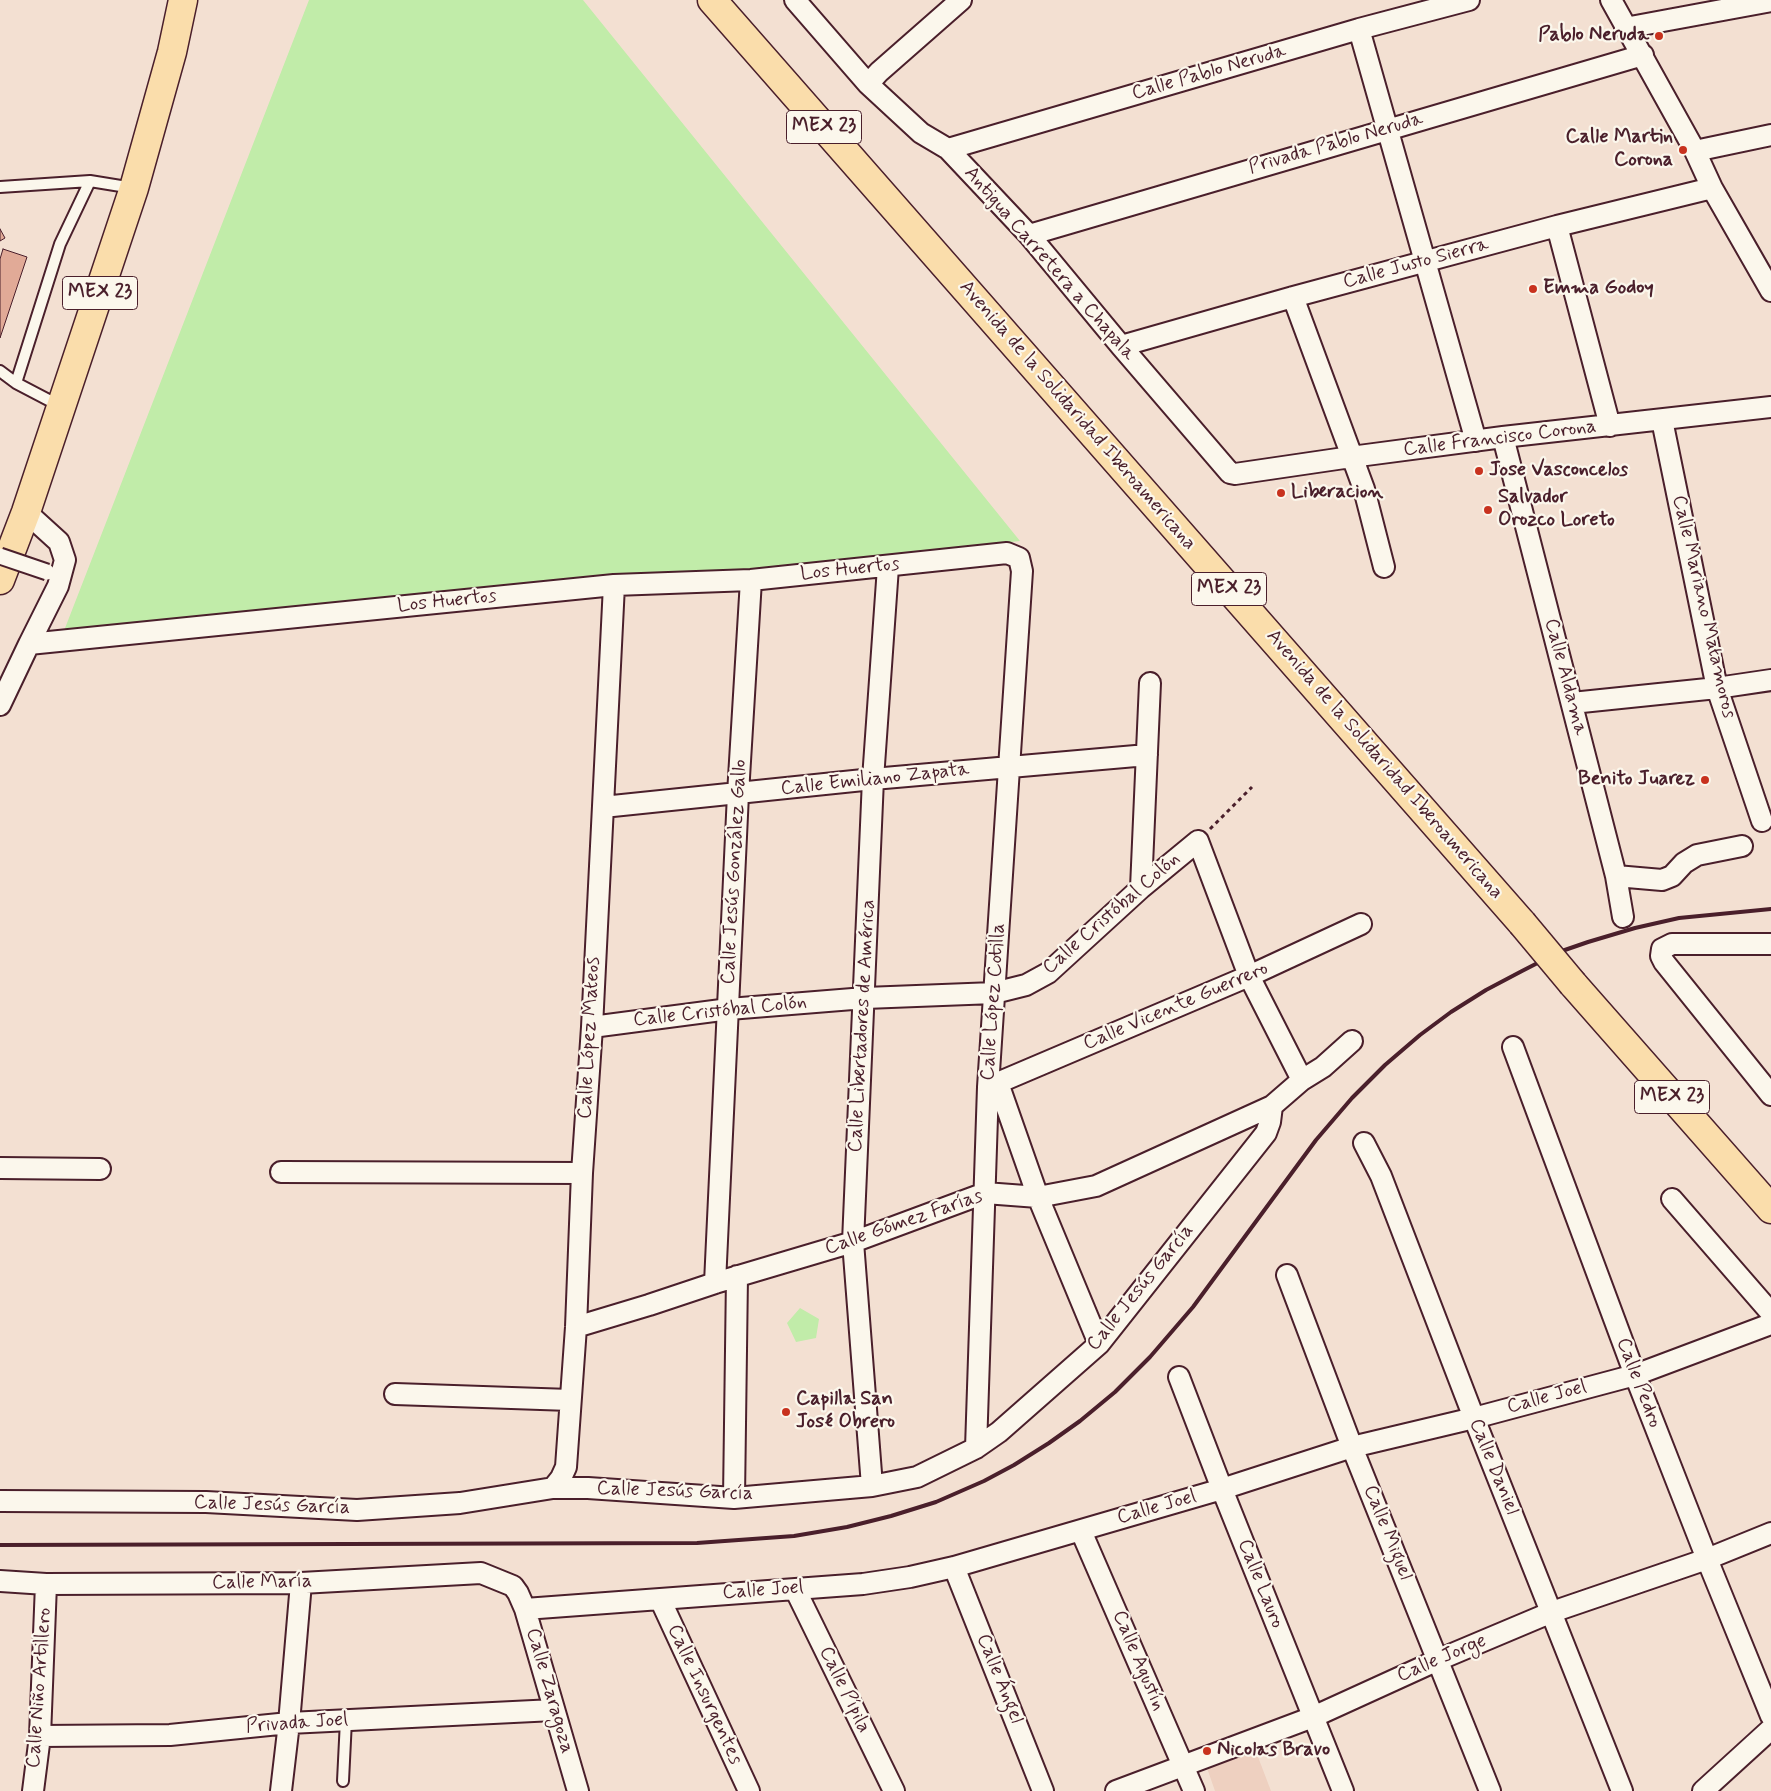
<!DOCTYPE html>
<html>
<head>
<meta charset="utf-8">
<style>
	body { margin:0 }
	canvas { display:block; background:#f3e0d2 }
</style>
</head>
<body>
<canvas width="1771" height="1791"></canvas>
<script>
const ctx = document.querySelector('canvas').getContext('2d');
ctx.lineJoin = 'round';
function paint(path, color) { ctx.fillStyle = color; ctx.fill(path, 'evenodd'); }
const toPath = rows => new Path2D(rows.map(r => 'M' + r).join(''));
function stroke(path, color, width, dash) { ctx.strokeStyle = color; ctx.lineWidth = width; ctx.lineCap = dash ? 'butt' : 'round'; ctx.setLineDash(dash || []); ctx.stroke(path); }
function label(font, color, halo, rows, align = 'center') {
  ctx.font = font + ' Mynerve,sans-serif'; ctx.lineWidth = 4.5; ctx.setLineDash([]); ctx.textBaseline = 'middle'; ctx.strokeStyle = halo; ctx.fillStyle = color; for (const [text, x, y, turn = 0] of rows) {
    ctx.save(); ctx.translate(x, y); ctx.rotate((+turn || 0) * Math.PI / 180); ctx.textAlign = isNaN(turn) ? turn : align; if (halo) ctx.strokeText(text, 0, 0); ctx.fillText(text, 0, 0); ctx.restore();
  }
}
const built = toPath([
	[1255,1749,1271,1791,1215,1791,1207,1768]
]);
const green = toPath([
	[309,0,583,0,1020,541,60,641],
	[800,1308,819,1319,816,1338,796,1342,787,1323]
]);
const building = toPath([
	[0,229,5,238,0,241,0,229],
	[3,249,27,257,0,338,0,259,3,249]
]);
const path = toPath([
	[1210,829,1252,787]
]);
const service = toPath([
	[0,187,90,181],
	[0,371,16,383],
	[60,406,16,383,60,244,90,181,133,188],
	[343,1781,346,1720]
]);
const minor = toPath([
	[795,0,868,84,921,133,948,149,1029,235,1121,346,1230,473,1235,474,1351,457,1503,437,1771,407],
	[1611,0,1695,151,1712,188,1771,291],
	[1625,28,1771,1],
	[1359,29,1476,441],
	[868,84,879,72,961,0],
	[948,149,1359,29,1469,0],
	[1695,151,1771,135],
	[1557,226,1610,426],
	[1029,235,1643,55],
	[1293,297,1364,489,1384,567],
	[1121,346,1293,297,1557,226,1712,188],
	[1662,420,1717,688,1762,821],
	[1503,437,1616,876,1623,917],
	[26,512,59,542,65,560,58,586,29,644,614,585,751,580,1007,553,1019,558,1022,571,988,1087,976,1448],
	[1572,703,1717,688,1771,680],
	[0,705,29,644],
	[603,807,873,779,1147,755],
	[1616,876,1662,880,1672,876,1684,863,1697,855,1742,846],
	[1141,888,1150,683],
	[1771,944,1672,944,1662,949,1661,956,1664,962,1771,1095],
	[592,1027,729,1009,865,998,994,993,1026,985,1048,973,1141,888,1198,841,1249,976,1302,1080],
	[1513,1047,1635,1375,1707,1559,1771,1716],
	[998,1083,1038,1197,1099,1344],
	[988,1087,1249,976,1361,924],
	[1364,1143,1381,1176,1474,1418,1622,1791],
	[0,1168,100,1169],
	[281,1172,582,1173],
	[1672,1199,1771,1313],
	[1287,1275,1352,1447,1490,1791],
	[715,1283,738,794,751,580],
	[576,1327,649,1305,715,1283,853,1242,985,1193,1038,1197,1096,1186,1272,1106,1302,1080,1323,1067,1352,1041],
	[1179,1377,1222,1489,1343,1791],
	[395,1394,570,1400],
	[872,1486,853,1242,873,779,888,567],
	[553,1488,561,1478,566,1467,576,1327,582,1173,592,1027,614,585],
	[734,1498,737,1276],
	[0,1501,206,1502,357,1510,460,1503,553,1488,588,1488,734,1498,872,1486,917,1477,976,1448,999,1432,1099,1344,1266,1133,1270,1122,1272,1106],
	[1081,1531,1194,1791],
	[954,1567,1043,1791],
	[0,1581,46,1584,301,1583,481,1573,513,1586,518,1593,525,1609,578,1791],
	[795,1589,894,1791],
	[660,1599,749,1791],
	[525,1609,863,1584,910,1577,954,1567,1222,1489,1352,1447,1474,1418,1635,1375,1768,1325,1771,1321],
	[40,1736,170,1735,289,1723,554,1710],
	[33,1791,40,1736,46,1584],
	[281,1791,289,1723,301,1583],
	[1116,1791,1313,1717,1438,1660,1552,1612,1707,1559,1771,1533],
	[1703,1791,1771,1729]
]);
const trunk = toPath([
	[712,0,1522,923],
	[0,580,26,512,134,188,172,52,183,0],
	[1573,984,1771,1209]
]);
const rail = toPath([
	[0,1545,697,1543,794,1536,847,1527,891,1516,936,1502,984,1481,1014,1465,1049,1443,1080,1421,1115,1392,1150,1357,1193,1307,1316,1140,1352,1098,1385,1065,1420,1035,1451,1012,1486,990,1522,971,1559,952,1588,942,1635,928,1679,918,1771,909]
]);
const pedestrianBridge = toPath([
	[0,556,47,572]
]);
const trunkBridge = toPath([
	[1522,923,1573,984]
]);
const markers = [
	[1659,36,5,"#c8321e"],
	[1683,150,5,"#c8321e"],
	[1533,289,5,"#c8321e"],
	[1479,471,5,"#c8321e"],
	[1281,493,5,"#c8321e"],
	[1488,510,5,"#c8321e"],
	[1705,780,5,"#c8321e"],
	[786,1412,5,"#c8321e"],
	[1207,1751,5,"#c8321e"]
];
const shields = [
	[824,127,75],
	[100,293,75],
	[1229,589,75],
	[1672,1097,75]
];
const shieldNames = [
	["MEX 23",824,127],
	["MEX 23",100,293],
	["MEX 23",1229,589],
	["MEX 23",1672,1097]
];
const poiNames = [
	["Pablo Neruda",1649,36,"right"],
	["Calle Martin",1673,138,"right"],
	["Corona",1673,161,"right"],
	["Emma Godoy",1543,289],
	["Jose Vasconcelos",1489,471],
	["Liberacion",1291,493],
	["Salvador",1498,498],
	["Orozco Loreto",1498,521],
	["Benito Juarez",1695,780,"right"],
	["Capilla San",796,1400],
	["José Obrero",796,1423],
	["Nicolas Bravo",1217,1751]
];
const streetNames = [
	["Calle Pablo Neruda",1209,73,-16],
	["Privada Pablo Neruda",1336,144,-16],
	["Antigua Carretera a Chapala",1049,264,49],
	["Calle Justo Sierra",1416,264,-15],
	["Avenida de la Solidaridad Iberoamericana",1077,416,49],
	["Calle Francisco Corona",1500,439,-7],
	["Los Huertos",850,570,-6],
	["Los Huertos",447,602,-6],
	["Calle Mariano Matamoros",1703,607,77],
	["Calle Aldama",1565,677,75],
	["Avenida de la Solidaridad Iberoamericana",1384,765,49],
	["Calle Emiliano Zapata",875,780,-6],
	["Calle Jesús González Gallo",735,872,-87],
	["Calle Cristóbal Colón",1112,914,-41],
	["Calle López Cotilla",994,1002,-86],
	["Calle Vicente Guerrero",1176,1007,-23],
	["Calle Cristóbal Colón",720,1012,-6],
	["Calle Libertadores de América",863,1026,-87],
	["Calle López Mateos",590,1038,-87],
	["Calle Gómez Farías",904,1223,-19],
	["Calle Jesús García",1141,1288,-51],
	["Calle Pedro",1638,1383,69],
	["Calle Joel",1547,1398,-15],
	["Calle Daniel",1493,1467,68],
	["Calle Jesús García",675,1492,2],
	["Calle Jesús García",272,1506,2],
	["Calle Joel",1157,1508,-16],
	["Calle Miguel",1387,1533,68],
	["Calle María",262,1583,-1],
	["Calle Lauro",1260,1584,68],
	["Calle Joel",763,1591,-4],
	["Calle Jorge",1442,1659,-23],
	["Calle Agustín",1138,1661,67],
	["Calle Ángel",999,1679,68],
	["Calle Niño Artillero",40,1688,-86],
	["Calle Pípila",844,1690,64],
	["Calle Zaragoza",549,1691,74],
	["Calle Insurgentes",704,1695,65],
	["Privada Joel",297,1724,-4]
];
paint(built, '#eed0c0');
paint(green, '#c1eca9');
paint(building, '#e1aa97');
stroke(building, '#4a1f2b', 1);
stroke(service, '#4a1f2b', 14);
stroke(minor, '#4a1f2b', 24);
stroke(trunk, '#4a1f2b', 31);
stroke(path, '#4a1f2b', 3, [4, 4]);
stroke(service, '#fbf7ec', 10);
stroke(minor, '#fbf7ec', 20);
stroke(trunk, '#faddab', 28);
stroke(rail, '#4a1f2b', 4);
stroke(pedestrianBridge, '#4a1f2b', 19, []);
stroke(trunkBridge, '#4a1f2b', 31, []);
stroke(pedestrianBridge, '#fbf7ec', 15);
stroke(trunkBridge, '#faddab', 28);
for (const [x, y, r, color] of markers) { const dot = new Path2D(); dot.arc(x, y, r, 0, 2 * Math.PI); ctx.fillStyle = color; ctx.fill(dot); stroke(dot, '#fbf7ec', 2); }
for (const [x, y, w] of shields) { const box = new Path2D(); box.roundRect(x - w / 2, y - 16.5, w, 33, 4); ctx.fillStyle = '#fbf7ec'; ctx.fill(box); stroke(box, '#4a1f2b', 1); }
label('bold 19px', '#4a1f2b', null, shieldNames);
label('bold 20px', '#4a1f2b', '#fbf7ec', poiNames, 'left');
label('20px', '#4a1f2b', '#fbf7ec', streetNames);
</script>
</body>
</html>
